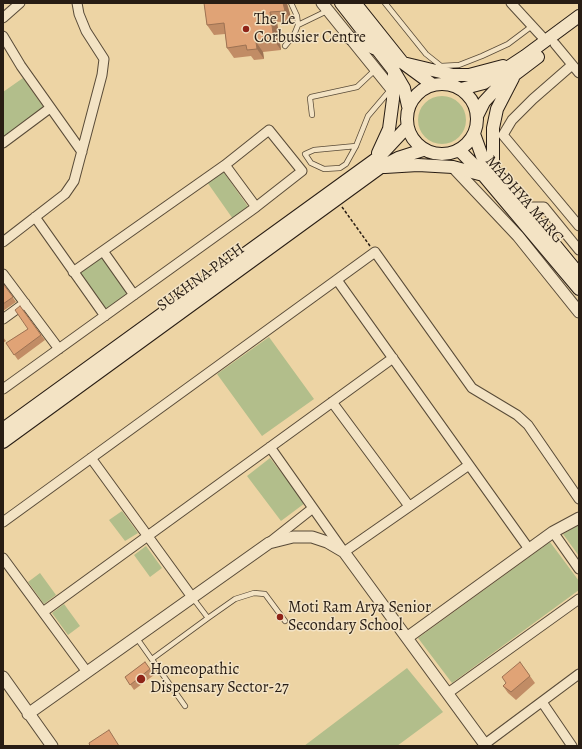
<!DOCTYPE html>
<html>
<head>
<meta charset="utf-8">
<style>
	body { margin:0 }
	#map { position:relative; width:582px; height:749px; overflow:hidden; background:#edd4a4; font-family:Alegreya,serif }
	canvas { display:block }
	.frame { position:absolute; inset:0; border:4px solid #281d14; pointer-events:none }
</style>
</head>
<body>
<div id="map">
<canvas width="582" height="749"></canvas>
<div class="frame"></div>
</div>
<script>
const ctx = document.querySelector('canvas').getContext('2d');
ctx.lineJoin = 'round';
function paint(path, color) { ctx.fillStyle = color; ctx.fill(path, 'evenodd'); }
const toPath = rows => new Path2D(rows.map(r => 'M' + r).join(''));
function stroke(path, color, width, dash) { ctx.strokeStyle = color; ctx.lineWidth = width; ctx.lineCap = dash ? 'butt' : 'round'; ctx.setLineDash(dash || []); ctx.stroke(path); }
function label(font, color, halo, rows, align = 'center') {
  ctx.font = font + ' Alegreya,serif'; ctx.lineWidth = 3; ctx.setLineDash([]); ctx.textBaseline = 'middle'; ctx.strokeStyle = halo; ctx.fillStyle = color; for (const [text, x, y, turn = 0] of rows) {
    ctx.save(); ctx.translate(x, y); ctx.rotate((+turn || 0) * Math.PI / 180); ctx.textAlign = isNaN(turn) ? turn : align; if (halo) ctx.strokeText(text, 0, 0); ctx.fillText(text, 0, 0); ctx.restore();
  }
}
const green = toPath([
	[23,78,44,108,3,137,3,92],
	'418 120a24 24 0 1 1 48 0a24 24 0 1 1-48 0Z',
	[223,171,249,208,233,219,207,182],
	[102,255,130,295,105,312,78,272],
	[269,337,314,399,262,436,217,374],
	[270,458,305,503,281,521,247,476],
	[122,511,138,533,125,541,109,520],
	[579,525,579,556,563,534],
	[550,542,579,581,579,590,452,683,418,638],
	[146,546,162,568,150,577,134,555],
	[40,573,56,595,44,604,28,582],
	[64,604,80,626,68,635,52,613],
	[407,668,443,712,397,746,304,746]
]);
const path = toPath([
	[342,207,370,246]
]);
const service = toPath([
	[385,3,426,54,441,66,459,65,482,56,508,44,532,26],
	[298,25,327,11],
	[285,46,294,35,298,25,297,16,291,3],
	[312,115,310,98,311,97,357,87,375,70],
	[356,146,314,150,305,154,311,163,324,169,340,168,346,164,356,146,368,116,391,89],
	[208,618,235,599,254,593,265,594,285,621],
	[136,637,185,706],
	[152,659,208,618,192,597]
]);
const minor = toPath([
	[511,3,546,41],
	[3,18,20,3],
	[3,36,21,66,82,152],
	[555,44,579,73],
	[572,65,533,99,512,120,503,135,579,226],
	[3,143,50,108],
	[225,165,256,207],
	[523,207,544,207,579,250],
	[35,217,105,316],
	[3,242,65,194,74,181,102,75,104,59,86,31,79,14,77,3],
	[103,251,134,295],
	[3,274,59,349],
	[337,280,529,549],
	[3,319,25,303],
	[3,389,256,207,302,171,269,130,225,165,73,272],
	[332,402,409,506],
	[270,447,344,552,469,465],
	[91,458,192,597],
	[3,522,375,252,472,388,517,415,528,425,579,499],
	[553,532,579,569],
	[270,542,313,508],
	[3,558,87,672],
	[43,612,393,358],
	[448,693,579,599],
	[542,702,572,746],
	[485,744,579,674]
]);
const tertiary = toPath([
	[322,3,394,92],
	[453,167,518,236,579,312],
	[408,637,553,532,579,518],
	[3,677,52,746],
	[28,714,269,543,293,537,312,537,327,542,344,552,486,746]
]);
const secondary = toPath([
	[341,3,394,71,404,88,408,106],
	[355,3,403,63,433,85],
	[350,38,376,49],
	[403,63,453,75,469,75,503,66],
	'407 119a35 35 0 1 1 70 0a35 35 0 1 1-70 0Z',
	[461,89,484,83,525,56,579,16],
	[477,116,484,102,497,88,538,57],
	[474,134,482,156,579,274],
	[459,150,478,169,579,289],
	[378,153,389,129,393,99,394,71],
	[385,167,418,165,453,167,483,175],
	[493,169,493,128,497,109,513,78],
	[3,429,380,156,407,127],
	[3,442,381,167,398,158,423,150]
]);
const wall = toPath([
	[204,3,287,3,292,21,277,22,281,50,263,52,264,59,254,60,251,56,234,58,227,48,225,34,214,35,207,25],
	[3,285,4,285,16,302,3,311],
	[20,306,45,340,18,360,6,343,28,329],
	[3,337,6,341,3,343],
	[145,662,154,675,134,690,125,677],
	[520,662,535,683,516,700,508,693,503,686,506,683]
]);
const shadedWall = toPath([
	[283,3,287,3,287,4,292,21,285,11],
	[270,12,277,22,281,50,274,40],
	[256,42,263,52,264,59,257,49]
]);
const building = toPath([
	[204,3,283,3,285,11,270,12,274,40,256,42,257,49,247,50,246,45,227,48,224,23,207,25,204,3],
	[3,285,4,285,13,297,3,304,3,285],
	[20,306,41,335,14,355,6,343,28,329,15,310,20,306],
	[145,662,150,669,130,685,125,677,145,662],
	[520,662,530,676,511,692,503,686,506,683,502,677,520,662],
	[109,730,119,746,90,746,89,743,109,730]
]);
const markers = [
	[246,29,4,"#8f2418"],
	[280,617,4,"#8f2418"],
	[141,679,5,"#8f2418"]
];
const poiNames = [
	["The Le",254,20],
	["Corbusier Centre",254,38],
	["Moti Ram Arya Senior",288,608],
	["Secondary School",288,626],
	["Homeopathic",150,670],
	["Dispensary Sector-27",150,688]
];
const streetNames = [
	["MADHYA MARG",524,200,49],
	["SUKHNA PATH",201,278,-36]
];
paint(green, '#b2be8b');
stroke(service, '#594b38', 6);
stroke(minor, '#594b38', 11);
stroke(tertiary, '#594b38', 13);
stroke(secondary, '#281d14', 14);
stroke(path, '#281d14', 1.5, [3, 2]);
stroke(service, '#f3e3c4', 4.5);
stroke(minor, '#f3e3c4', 9);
stroke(tertiary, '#f3e3c4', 11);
stroke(secondary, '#f3e3c4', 12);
paint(wall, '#c18c65');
paint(shadedWall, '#9d7253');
paint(building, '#e0a376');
stroke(building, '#9d7253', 1);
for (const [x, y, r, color] of markers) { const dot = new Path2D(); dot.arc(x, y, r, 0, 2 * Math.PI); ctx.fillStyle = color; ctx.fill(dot); stroke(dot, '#f3e3c4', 1.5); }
label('16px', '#281d14', '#f3e3c4', poiNames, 'left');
label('16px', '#281d14', '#f3e3c4', streetNames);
</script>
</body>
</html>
